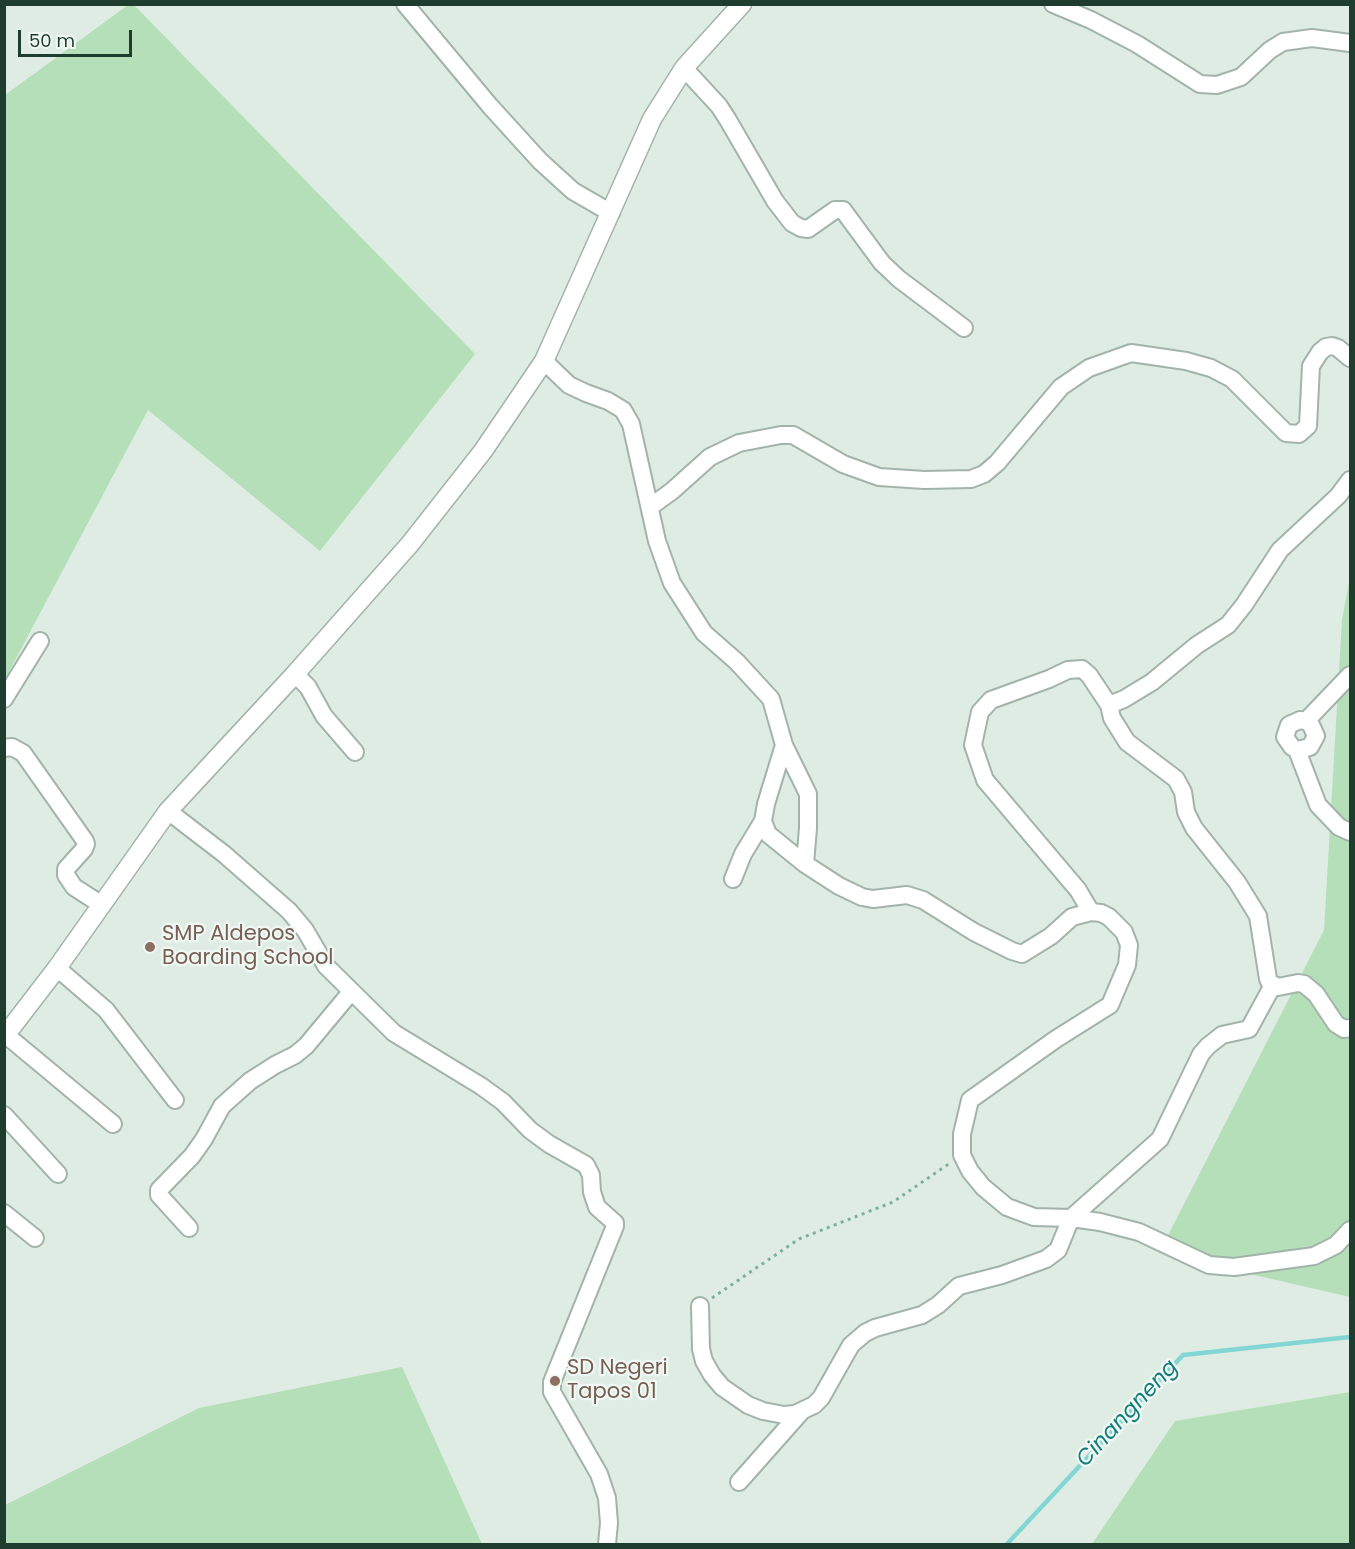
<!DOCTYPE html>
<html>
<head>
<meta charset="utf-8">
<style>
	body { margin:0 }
	#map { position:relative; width:1355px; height:1549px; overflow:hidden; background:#dfece4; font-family:Poppins,sans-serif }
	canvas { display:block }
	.frame { position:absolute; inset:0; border:6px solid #1f3d2f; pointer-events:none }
	.scale { position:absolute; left:18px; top:30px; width:114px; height:27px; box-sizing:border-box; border:3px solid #1f3d2f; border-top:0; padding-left:8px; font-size:18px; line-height:21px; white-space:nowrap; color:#1f3d2f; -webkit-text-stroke:4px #eff8f2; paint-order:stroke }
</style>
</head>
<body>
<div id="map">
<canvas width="1355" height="1549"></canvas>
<div class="frame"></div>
<div class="scale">50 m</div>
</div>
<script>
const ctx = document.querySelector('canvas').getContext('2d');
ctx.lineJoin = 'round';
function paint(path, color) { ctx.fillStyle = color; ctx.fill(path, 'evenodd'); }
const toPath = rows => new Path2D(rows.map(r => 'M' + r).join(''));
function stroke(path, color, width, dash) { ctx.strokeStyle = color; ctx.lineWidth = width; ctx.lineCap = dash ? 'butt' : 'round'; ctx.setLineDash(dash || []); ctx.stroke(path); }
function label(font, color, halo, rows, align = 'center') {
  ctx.font = font + ' Poppins,sans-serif'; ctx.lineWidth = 4.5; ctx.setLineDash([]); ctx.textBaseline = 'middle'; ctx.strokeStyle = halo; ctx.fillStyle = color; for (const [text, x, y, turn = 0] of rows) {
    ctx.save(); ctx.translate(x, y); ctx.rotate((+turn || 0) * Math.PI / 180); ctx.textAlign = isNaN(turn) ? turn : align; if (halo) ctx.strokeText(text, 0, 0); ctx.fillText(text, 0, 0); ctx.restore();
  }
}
const green = toPath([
	[128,5,134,5,475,354,320,551,148,410,5,679,5,95],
	[1350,577,1350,1297,1159,1253,1324,930,1342,620],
	[402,1367,482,1544,5,1544,5,1505,199,1408],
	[1350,1392,1350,1544,1092,1544,1175,1421]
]);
const stream = toPath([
	[1007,1544,1183,1355,1350,1337]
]);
const path = toPath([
	[712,1298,799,1239,893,1202,950,1163]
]);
const minor = toPath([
	[405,4,490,106,540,161,573,191,611,213],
	[1053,4,1091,20,1137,44,1200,84,1217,85,1241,77,1270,50,1283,42,1312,38,1350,43],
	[684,68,719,106,728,120,775,201,792,223,801,228,808,229,835,210,843,210,882,263,899,279,964,328],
	[544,361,569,385,586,393,608,401,623,410,631,424,657,541,672,583,704,633,737,662,771,699,784,745,766,804,763,821,768,834,805,864,839,886,862,897,873,899,907,895,923,900,974,932,1012,951,1022,954,1051,936,1072,917,1091,912,1101,913,1109,917,1124,932,1129,945,1127,965,1110,1005,1056,1039,970,1100,962,1134,962,1155,970,1171,983,1187,1007,1207,1034,1217,1071,1218,1160,1139,1201,1054,1208,1046,1222,1035,1249,1029,1273,985],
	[650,507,672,491,710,457,739,443,781,435,793,435,843,464,879,477,924,480,971,479,984,474,997,463,1061,387,1089,368,1131,353,1186,361,1211,368,1232,379,1286,433,1299,434,1308,426,1311,366,1320,352,1326,347,1332,346,1338,348,1350,358],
	[295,674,308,687,324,716,355,752],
	[4,699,40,641],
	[1109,705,1112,718,1127,742,1176,779,1183,792,1186,812,1194,828,1237,882,1258,916,1268,979,1270,983,1278,987,1298,983,1304,984,1316,994,1336,1024,1344,1029,1350,1028],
	[1306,721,1311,725,1316,736,1310,747,1297,750,1292,747,1285,737,1289,725,1300,720,1306,721,1350,675],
	[784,745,808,794,808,828,805,864],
	[4,748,12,747,23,753,85,841,86,844,84,849,66,869,66,875,74,887,102,905],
	[1297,750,1318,805,1339,827,1350,832],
	[168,811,224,854,289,911,305,930,326,966,394,1033,481,1086,503,1102,530,1130,549,1144,586,1165,591,1175,592,1192,597,1207,615,1223,615,1226,552,1382,552,1392,599,1474,607,1498,609,1523,607,1544],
	[733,879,743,854,763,821],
	[1091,912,1078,890,985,780,973,745,980,712,991,700,1049,679,1068,670,1082,669,1089,675,1109,705,1124,699,1152,682,1197,645,1228,625,1244,605,1280,550,1338,496,1350,480],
	[57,968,106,1010,175,1100],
	[6,1035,113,1124],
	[4,1115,58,1174],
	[4,1213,35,1238],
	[189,1228,159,1195,159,1190,192,1156,204,1139,222,1106,250,1081,275,1065,295,1055,306,1046,351,992],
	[700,1306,701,1349,704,1361,712,1375,722,1387,748,1405,763,1411,784,1415,795,1414,814,1405,821,1398,851,1345,865,1333,875,1328,922,1315,938,1305,959,1286,1002,1275,1046,1259,1058,1250,1071,1218,1100,1222,1139,1232,1209,1265,1234,1267,1314,1256,1336,1245,1350,1230],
	[739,1482,801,1412]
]);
const tertiary = toPath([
	[4,1037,57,968,168,811,295,674,410,544,483,451,544,361,652,119,684,68,742,4]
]);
const markers = [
	[150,947,6,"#8d6e63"],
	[555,1381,6,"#8d6e63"]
];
const educationNames = [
	["SMP Aldepos",162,935],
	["Boarding School",162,959],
	["SD Negeri",567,1369],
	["Tapos 01",567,1393]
];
const waterNames = [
	["Cinangneng",1128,1414,-47]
];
paint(green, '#b5dfb9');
stroke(stream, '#82d6d4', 4.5);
stroke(minor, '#a2b4aa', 20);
stroke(tertiary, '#a2b4aa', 21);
stroke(path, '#7cb298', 3, [3, 4.5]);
stroke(minor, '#fff', 16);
stroke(tertiary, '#fff', 18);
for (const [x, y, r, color] of markers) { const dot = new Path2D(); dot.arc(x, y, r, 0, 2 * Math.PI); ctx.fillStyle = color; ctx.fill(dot); stroke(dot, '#eff8f2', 2); }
label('21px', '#785e54', '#eff8f2', educationNames, 'left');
label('italic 22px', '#147d7c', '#eff8f2', waterNames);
</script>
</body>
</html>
